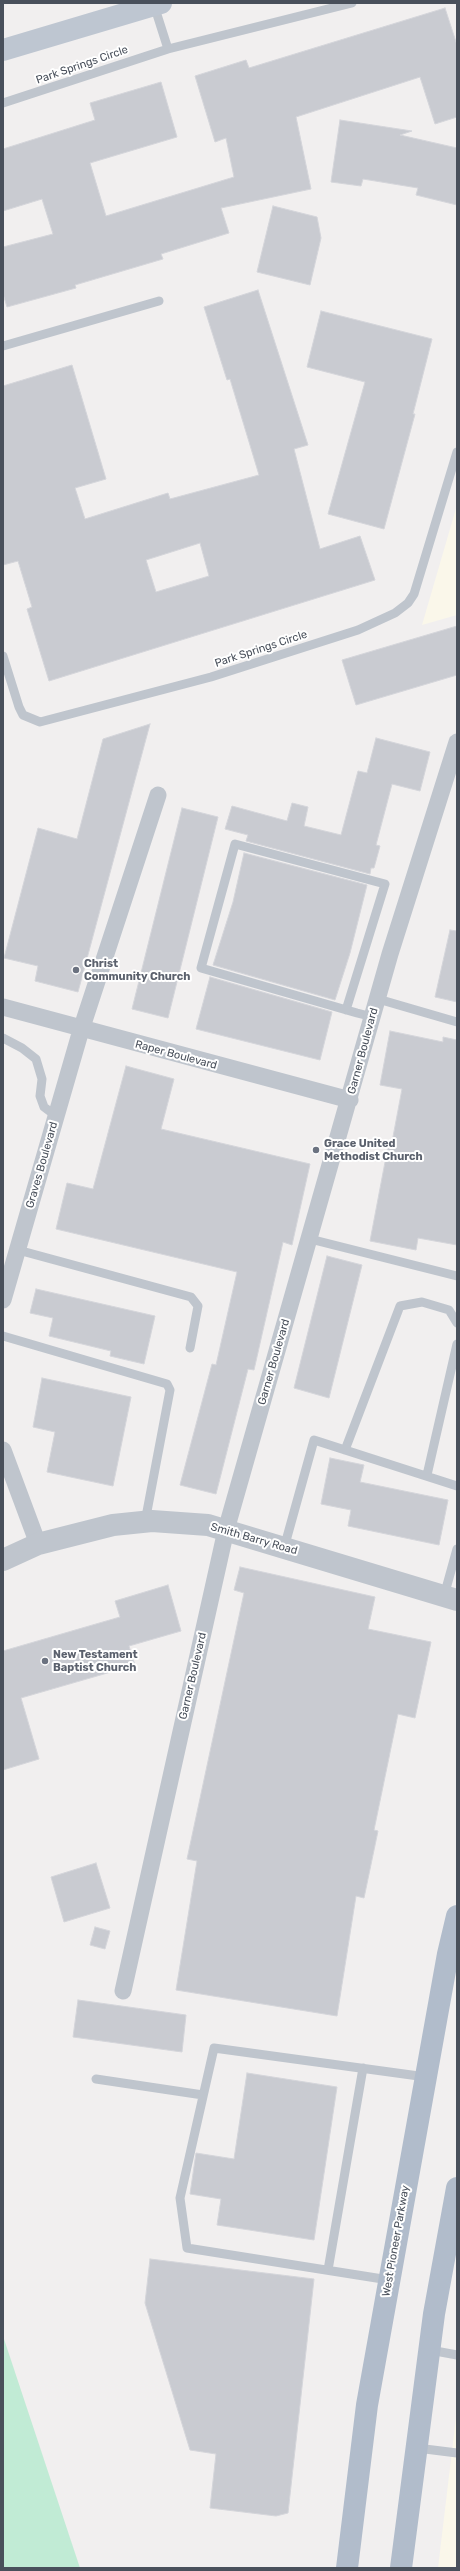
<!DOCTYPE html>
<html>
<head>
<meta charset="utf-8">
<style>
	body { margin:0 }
	#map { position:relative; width:460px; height:2571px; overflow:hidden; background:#f1efef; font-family:Rubik,sans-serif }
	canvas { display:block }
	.frame { position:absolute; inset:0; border:4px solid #49505b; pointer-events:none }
</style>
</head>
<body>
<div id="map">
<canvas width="460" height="2571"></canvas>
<div class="frame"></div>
</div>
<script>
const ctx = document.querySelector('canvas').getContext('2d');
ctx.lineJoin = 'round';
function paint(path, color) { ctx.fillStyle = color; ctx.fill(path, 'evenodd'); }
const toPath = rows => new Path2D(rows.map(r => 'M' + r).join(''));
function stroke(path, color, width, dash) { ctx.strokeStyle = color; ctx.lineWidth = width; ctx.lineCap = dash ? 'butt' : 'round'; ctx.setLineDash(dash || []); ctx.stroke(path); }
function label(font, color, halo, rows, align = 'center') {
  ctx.font = font + ' Rubik,sans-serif'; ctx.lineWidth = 4; ctx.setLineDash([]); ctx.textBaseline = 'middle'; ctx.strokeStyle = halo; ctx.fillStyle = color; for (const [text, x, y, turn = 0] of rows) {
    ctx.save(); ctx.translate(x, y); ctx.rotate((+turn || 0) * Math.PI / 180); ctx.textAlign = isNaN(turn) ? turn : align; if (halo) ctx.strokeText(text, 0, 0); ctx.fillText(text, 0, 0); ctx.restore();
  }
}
const commercial = toPath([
	[457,505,457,615,422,625],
	[457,2409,457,2568,438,2568]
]);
const green = toPath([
	[3,2336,80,2568,3,2568]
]);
const building = toPath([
	[445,8,457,45,457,117,435,124,420,77,296,117,311,189,221,208,229,233,161,254,163,259,75,285,76,288,7,307,3,294,3,247,53,234,42,199,3,211,3,149,95,120,90,103,161,82,177,137,90,163,106,216,234,177,226,138,215,142,195,76,246,60,249,68,445,8],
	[340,120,412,131,400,135,457,148,457,205,416,195,418,188,363,179,361,186,331,182,340,120],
	[273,206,317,217,321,238,310,285,257,272,273,206],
	[258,290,308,445,294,449,320,549,360,536,375,580,49,681,27,609,32,607,18,561,3,565,3,386,72,365,106,479,75,488,85,519,168,493,170,499,259,475,230,379,227,380,204,307,258,290],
	[200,543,209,576,156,592,146,560,200,543],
	[321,311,432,339,413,414,415,414,384,529,328,514,365,382,307,367,321,311],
	[457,626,457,675,356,705,342,660,457,626],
	[150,724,78,992,35,981,38,966,4,958,38,828,77,839,103,739,150,724],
	[376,738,430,752,420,791,392,784,376,845,380,846,374,868,371,868,370,874,246,841,248,835,225,829,232,806,287,821,292,803,308,807,304,826,341,835,358,771,367,773,376,738],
	[182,808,218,817,168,1018,132,1009,182,808],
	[244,853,367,885,350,953,335,1000,213,965,233,902,244,853],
	[450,930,457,931,457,1002,435,997,450,930],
	[210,977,332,1012,320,1060,196,1029,210,977],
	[390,1031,443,1042,443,1037,457,1040,457,1245,418,1238,416,1250,370,1241,389,1141,392,1142,402,1089,380,1085,390,1031],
	[126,1066,174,1079,161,1129,310,1164,292,1245,283,1242,254,1370,248,1369,216,1494,180,1485,212,1364,216,1365,237,1272,56,1229,67,1183,93,1189,126,1066],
	[327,1256,362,1265,329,1398,294,1388,327,1256],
	[36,1289,155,1316,144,1364,110,1356,111,1351,49,1336,53,1318,30,1313,36,1289],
	[42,1378,131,1397,113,1486,47,1472,55,1432,33,1427,42,1378],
	[330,1458,364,1465,360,1482,448,1500,439,1545,348,1526,351,1510,321,1504,330,1458],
	[240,1567,375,1597,368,1629,431,1642,415,1718,398,1714,374,1830,378,1831,364,1898,356,1896,337,2016,176,1990,197,1861,187,1859,244,1593,234,1590,240,1567],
	[168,1585,181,1631,129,1646,135,1665,21,1698,39,1759,3,1770,3,1651,120,1617,115,1601,168,1585],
	[96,1863,110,1908,64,1922,51,1877,96,1863],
	[95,1927,110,1931,105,1949,90,1945,95,1927],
	[78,2000,186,2015,182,2052,73,2037,78,2000],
	[247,2073,337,2087,314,2240,217,2225,221,2199,190,2194,196,2153,234,2159,247,2073],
	[150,2259,314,2279,288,2513,276,2516,210,2508,216,2454,190,2450,145,2303,150,2259]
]);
const service = toPath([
	[154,5,168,49],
	[3,103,168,49,352,3],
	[3,346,159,301],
	[3,656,19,707,23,715,40,722,211,677,358,630,395,613,408,603,414,594,457,452],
	[378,999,457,1022],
	[346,1010,385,884,235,844,201,968,357,1013,373,1017],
	[3,1038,22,1048,36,1059,42,1079,40,1096,44,1107,56,1116],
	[310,1239,457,1276],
	[18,1250,191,1297,198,1306,190,1348],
	[3,1336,167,1384,170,1390,145,1522],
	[345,1450,400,1306,422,1302,449,1310,457,1323],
	[427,1475,457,1344],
	[284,1548,314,1440,457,1486],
	[444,1596,457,1549],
	[96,2079,203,2095],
	[328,2270,363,2068],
	[389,2280,187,2248,180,2198,214,2048,426,2077],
	[430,2350,457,2355],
	[417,2448,457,2453]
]);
const minor = toPath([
	[3,1007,350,1100],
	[3,1300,81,1030,158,795],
	[3,1450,38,1544],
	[123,1991,226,1530,390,954,457,742]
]);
const tertiary = toPath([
	[3,1560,38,1544,113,1525,152,1521,208,1525,457,1600]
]);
const secondary = toPath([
	[3,50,161,3]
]);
const primary = toPath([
	[347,2568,367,2405,448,1954,457,1916],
	[401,2568,434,2314,457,2188]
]);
const markers = [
	[76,970,4,"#6b7280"],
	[316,1150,4,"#6b7280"],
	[45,1661,4,"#6b7280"]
];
const streetNames = [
	["Park Springs Circle",82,65,-19],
	["Park Springs Circle",261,649,-18],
	["Garner Boulevard",363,1051,-75],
	["Raper Boulevard",176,1055,15],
	["Graves Boulevard",42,1165,-74],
	["Garner Boulevard",274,1362,-74],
	["Smith Barry Road",254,1539,16],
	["Garner Boulevard",193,1676,-77],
	["West Pioneer Parkway",396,2241,-80]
];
const worshipNames = [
	["Christ",84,964],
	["Community Church",84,977],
	["Grace United",324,1144],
	["Methodist Church",324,1157],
	["New Testament",53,1655],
	["Baptist Church",53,1668]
];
paint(commercial, '#faf7ea');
paint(green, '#c1ebd5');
paint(building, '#c9cbd1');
stroke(building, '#d4d5da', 1);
stroke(service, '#bfc5cd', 9);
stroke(minor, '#bfc5cd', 17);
stroke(tertiary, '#bfc5cd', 22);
stroke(secondary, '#bec6d1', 22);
stroke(primary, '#b1bccb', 22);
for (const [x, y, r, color] of markers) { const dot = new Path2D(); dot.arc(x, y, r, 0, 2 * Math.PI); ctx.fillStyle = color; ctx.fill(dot); stroke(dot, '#fff', 1.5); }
label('11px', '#49505b', '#fff', streetNames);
label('bold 11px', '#5b616d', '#fff', worshipNames, 'left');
</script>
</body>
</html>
